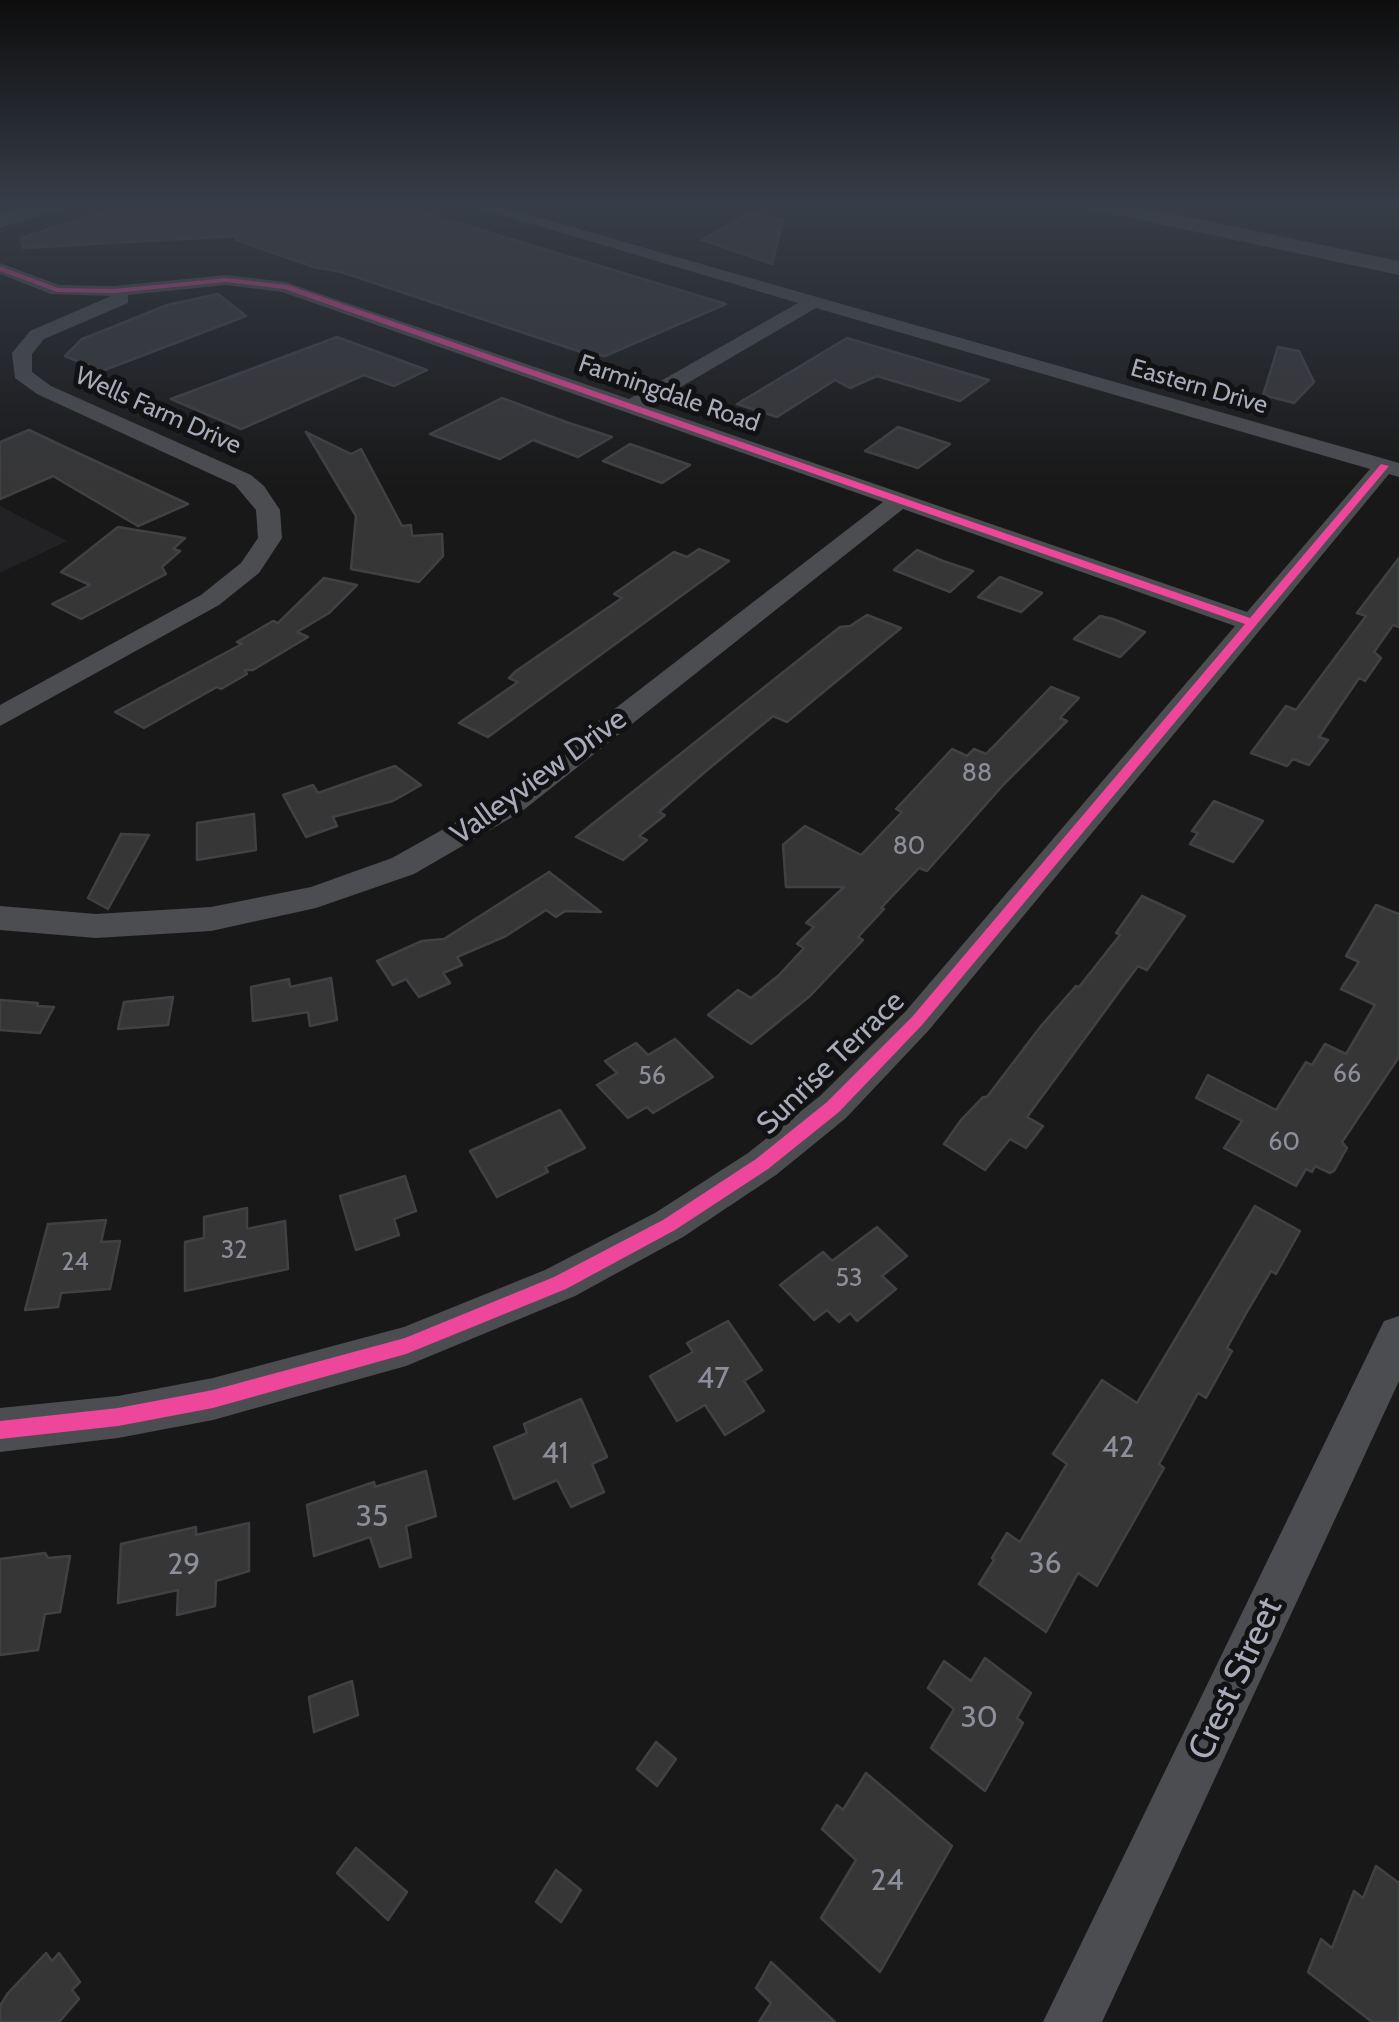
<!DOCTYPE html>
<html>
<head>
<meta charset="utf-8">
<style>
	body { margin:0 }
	canvas { display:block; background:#181818 }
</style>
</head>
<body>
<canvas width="1399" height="2022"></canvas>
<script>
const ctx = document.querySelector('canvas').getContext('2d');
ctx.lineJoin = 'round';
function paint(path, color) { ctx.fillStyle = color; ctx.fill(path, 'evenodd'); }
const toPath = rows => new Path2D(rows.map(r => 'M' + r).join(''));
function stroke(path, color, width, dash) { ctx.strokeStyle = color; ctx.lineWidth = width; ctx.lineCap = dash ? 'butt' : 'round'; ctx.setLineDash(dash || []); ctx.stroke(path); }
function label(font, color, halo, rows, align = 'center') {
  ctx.font = font + ' Cabin,sans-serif'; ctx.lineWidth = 10; ctx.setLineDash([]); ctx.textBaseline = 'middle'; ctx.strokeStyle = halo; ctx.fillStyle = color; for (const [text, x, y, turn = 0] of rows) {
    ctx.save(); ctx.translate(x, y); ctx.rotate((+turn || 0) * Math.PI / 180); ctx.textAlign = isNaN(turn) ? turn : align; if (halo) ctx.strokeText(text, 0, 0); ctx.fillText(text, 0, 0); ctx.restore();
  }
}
const built = toPath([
	[0,506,67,541,0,573]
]);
const building = toPath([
	[135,202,150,202,177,212,179,202,388,202,726,304,605,356,587,354,341,272,314,267,236,240,237,236,23,248,21,238,135,202],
	[749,213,783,220,772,264,702,240,749,213],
	[218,294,246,316,102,371,65,356,82,339,120,324,167,305,218,294],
	[337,337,427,370,394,386,364,375,241,429,171,399,337,337],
	[847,338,928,362,989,380,960,401,877,376,850,388,835,380,777,417,737,404,847,338],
	[1278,347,1299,351,1314,382,1294,403,1263,395,1278,347],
	[502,398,566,422,612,437,578,457,533,440,500,459,430,434,502,398],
	[898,427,950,444,918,468,865,451,898,427],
	[29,430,65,447,188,504,138,526,53,476,0,499,0,442,29,430],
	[306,432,351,454,361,449,402,526,411,525,412,536,442,534,443,556,419,582,351,569,356,516,306,432],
	[630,444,690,465,662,483,603,461,630,444],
	[118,527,185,538,173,549,180,551,162,567,166,574,81,619,52,604,90,585,61,572,118,527],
	[699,549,729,561,488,737,459,723,518,682,509,678,516,671,622,598,614,594,674,552,687,557,699,549],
	[917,550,943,561,973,571,950,592,894,570,917,550],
	[1399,558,1399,627,1393,625,1374,652,1381,658,1365,681,1359,678,1319,737,1328,740,1309,765,1293,759,1287,766,1251,753,1286,706,1296,710,1366,616,1357,613,1399,558],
	[1000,577,1042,593,1021,612,978,597,1000,577],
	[324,578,357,585,329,613,297,632,308,637,253,670,245,670,247,674,221,689,217,687,144,728,115,712,242,644,237,642,273,621,278,623,324,578],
	[867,615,901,628,787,722,773,716,706,771,659,812,665,815,639,836,647,840,623,860,576,837,840,627,850,626,867,615],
	[1100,616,1113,619,1145,632,1120,657,1074,639,1100,616],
	[1051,687,1079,698,1060,718,1067,721,1004,784,927,871,919,868,881,908,884,909,858,937,863,940,810,996,751,1044,708,1015,738,990,751,998,779,975,804,948,797,944,814,927,806,923,844,887,786,887,783,845,805,826,861,855,902,812,896,809,952,749,967,756,974,749,986,754,1051,687],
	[395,766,421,785,393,801,333,817,337,826,306,837,283,795,313,785,318,793,395,766],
	[1214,801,1263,821,1233,862,1190,844,1198,833,1192,831,1214,801],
	[254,814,256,850,197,860,197,823,254,814],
	[121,834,149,835,108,909,88,898,121,834],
	[549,872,601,912,565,911,556,917,546,910,506,936,457,957,462,965,443,973,450,983,419,997,406,979,393,985,377,961,422,941,444,939,549,872],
	[1142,896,1185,916,1147,970,1138,966,1027,1117,1043,1126,1026,1148,1010,1139,985,1170,944,1144,961,1120,983,1097,987,1097,1041,1026,1076,986,1079,987,1120,935,1116,933,1142,896],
	[1376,905,1399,914,1399,1057,1342,1142,1347,1148,1334,1171,1330,1173,1315,1166,1312,1172,1306,1169,1296,1186,1224,1148,1242,1121,1196,1098,1208,1075,1276,1110,1306,1062,1312,1065,1325,1044,1346,1054,1375,1005,1341,989,1359,962,1346,956,1376,905],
	[331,978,337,1020,310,1026,308,1012,253,1021,251,987,289,979,290,987,331,978],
	[173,997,168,1025,118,1029,124,1002,173,997],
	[0,1000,38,1003,37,1006,54,1007,40,1033,0,1030,0,1000],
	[675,1039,713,1077,653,1113,647,1107,628,1118,597,1085,617,1073,605,1061,636,1043,648,1055,675,1039],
	[560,1110,585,1148,545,1167,548,1172,497,1197,470,1151,560,1110],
	[405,1176,416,1211,394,1219,399,1235,356,1250,340,1196,405,1176],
	[1255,1206,1300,1231,1276,1274,1271,1271,1248,1310,1227,1348,1232,1351,1206,1398,1198,1393,1159,1464,1164,1468,1097,1586,1078,1573,1046,1632,979,1584,994,1560,992,1558,1007,1533,1020,1542,1067,1464,1053,1454,1102,1380,1137,1403,1255,1206],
	[247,1208,247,1229,285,1221,288,1269,185,1291,185,1242,204,1238,204,1217,247,1208],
	[106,1220,101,1242,120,1241,110,1289,61,1293,58,1307,25,1310,48,1224,106,1220],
	[877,1227,907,1256,882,1276,896,1289,857,1321,850,1313,839,1322,827,1310,814,1320,780,1285,823,1252,832,1261,877,1227],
	[728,1321,762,1370,744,1381,764,1411,725,1435,705,1405,677,1421,650,1376,693,1352,687,1343,728,1321],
	[581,1399,607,1457,592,1464,604,1492,571,1507,557,1480,514,1499,494,1447,527,1433,524,1424,581,1399],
	[426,1471,436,1516,406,1526,411,1557,380,1567,370,1537,314,1556,307,1505,374,1482,375,1487,426,1471],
	[249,1523,249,1571,216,1581,215,1606,177,1615,178,1590,118,1603,121,1544,196,1527,196,1535,249,1523],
	[45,1553,48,1558,70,1556,60,1612,45,1614,38,1650,0,1655,0,1559,45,1553],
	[985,1658,1031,1693,1017,1718,1023,1723,985,1791,931,1748,954,1709,928,1688,944,1661,971,1681,985,1658],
	[352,1681,358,1715,314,1732,309,1697,352,1681],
	[656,1742,676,1759,657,1786,637,1769,656,1742],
	[866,1773,952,1846,880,1972,821,1918,856,1860,822,1829,837,1805,843,1810,866,1773],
	[356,1848,407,1892,388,1920,337,1873,356,1848],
	[1376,1866,1399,1883,1399,2022,1372,2022,1308,1972,1321,1939,1332,1948,1354,1891,1363,1898,1376,1866],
	[556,1870,581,1890,561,1922,536,1902,556,1870],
	[46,1953,52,1961,59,1953,80,1982,72,1990,79,1999,59,2022,0,2022,0,2006,8,1993,46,1953],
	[771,1962,835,2022,759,2022,771,2003,756,1988,771,1962]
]);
const minor = toPath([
	[458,202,484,202,1399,463,1399,477,1389,474,929,1030,846,1118,776,1175,683,1237,575,1296,406,1366,213,1420,118,1438,0,1452,0,1408,118,1396,213,1378,404,1327,545,1270,655,1213,748,1153,820,1096,905,1012,1235,626,903,509,521,812,414,874,316,908,211,931,96,938,0,930,0,906,96,914,211,907,311,887,392,858,499,798,883,502,282,292,226,285,128,295,128,303,44,339,32,354,32,372,51,386,251,475,264,486,280,510,282,538,259,573,219,605,0,726,0,705,201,595,241,563,258,538,256,510,235,485,37,394,15,378,12,353,30,331,111,296,51,294,0,274,0,263,59,285,114,286,226,275,285,282,629,399,798,303,458,202],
	[816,308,1370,469,1247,612,648,406,816,308],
	[1399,1316,1399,1381,1102,2022,1043,2022,1384,1321,1399,1316]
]);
const tertiary = toPath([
	[1075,202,1116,202,1399,261,1399,275,1085,208,1075,202]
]);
const secondary = toPath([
	[35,202,70,202,67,207,0,228,0,213,35,202]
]);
const cycleway = toPath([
	[0,266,58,288,114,289,226,278,288,285,1250,618,1381,464,1389,466,922,1025,839,1112,768,1169,675,1230,566,1289,406,1354,213,1408,118,1426,0,1439,0,1421,118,1408,213,1390,405,1338,554,1277,663,1220,756,1159,827,1102,912,1017,1245,624,284,289,226,282,114,293,57,292,0,271,0,266]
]);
const farStreetnames = [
	["Eastern Drive",1199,387,16],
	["Farmingdale Road",669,394,19],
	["Wells Farm Drive",158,411,24]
];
const numberNames = [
	["88",977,774],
	["80",909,847],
	["66",1347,1075],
	["56",652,1077],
	["60",1284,1143],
	["32",234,1251],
	["24",75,1263],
	["53",849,1279]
];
const streetNames = [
	["Valleyview Drive",539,777,-36],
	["Sunrise Terrace",831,1063,-44]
];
const nearNumbernames = [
	["47",713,1379],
	["42",1118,1448],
	["41",555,1454],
	["35",372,1517],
	["36",1045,1564],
	["29",184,1565],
	["30",979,1718],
	["24",887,1881]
];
const nearStreetnames = [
	["Crest Street",1236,1679,-65]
];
paint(built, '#222224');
paint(building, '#363637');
stroke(building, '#404144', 2.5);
paint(minor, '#4c4d51');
paint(tertiary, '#4c4d51');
paint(secondary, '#4a4b50');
paint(cycleway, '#ed469a');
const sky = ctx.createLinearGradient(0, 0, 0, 485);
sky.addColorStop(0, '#0d0d0d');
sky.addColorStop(0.42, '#373d48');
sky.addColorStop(1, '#373d4800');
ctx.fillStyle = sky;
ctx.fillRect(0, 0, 1399, 485);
label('25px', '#a8acba', '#121214', farStreetnames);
label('25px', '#8c8e99', null, numberNames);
label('30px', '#a8acba', '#121214', streetNames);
label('30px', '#8c8e99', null, nearNumbernames);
label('35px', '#a8acba', '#121214', nearStreetnames);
</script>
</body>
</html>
